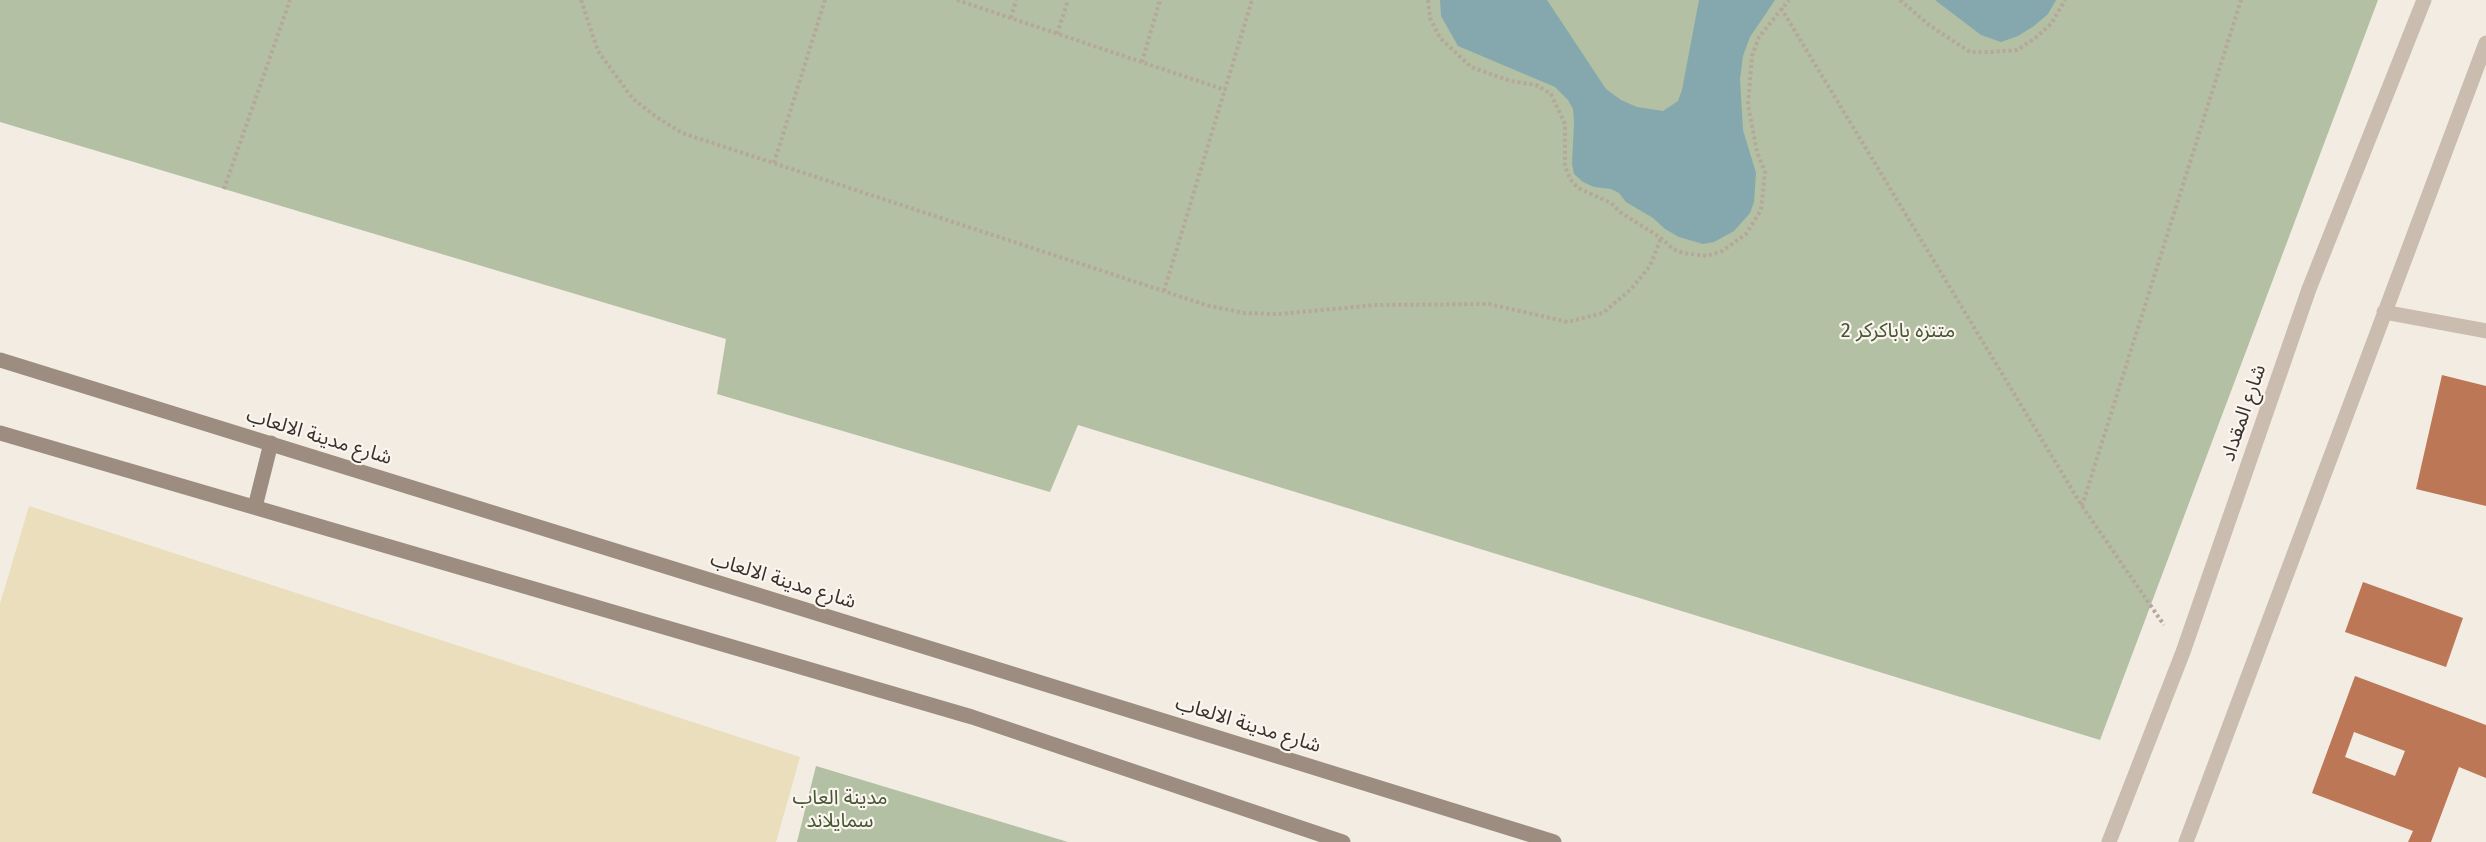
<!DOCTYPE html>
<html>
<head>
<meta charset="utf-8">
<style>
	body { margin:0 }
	canvas { display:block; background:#f2ece2 }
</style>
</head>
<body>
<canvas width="2486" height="842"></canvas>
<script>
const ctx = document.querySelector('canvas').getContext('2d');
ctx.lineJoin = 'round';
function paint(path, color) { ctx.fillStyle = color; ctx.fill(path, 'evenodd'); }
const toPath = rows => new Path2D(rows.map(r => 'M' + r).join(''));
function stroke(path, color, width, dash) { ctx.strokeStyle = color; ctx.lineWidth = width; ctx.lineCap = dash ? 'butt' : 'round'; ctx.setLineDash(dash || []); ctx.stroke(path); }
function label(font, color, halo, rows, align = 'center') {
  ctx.font = font + ' "Fira Sans","Noto Sans Arabic",sans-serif'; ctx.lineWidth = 4.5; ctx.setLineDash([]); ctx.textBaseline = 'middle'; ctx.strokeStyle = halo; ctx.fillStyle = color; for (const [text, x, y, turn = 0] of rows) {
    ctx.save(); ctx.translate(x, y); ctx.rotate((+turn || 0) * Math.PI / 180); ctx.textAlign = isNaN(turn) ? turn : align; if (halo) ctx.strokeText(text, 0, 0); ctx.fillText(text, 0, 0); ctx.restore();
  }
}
const green = toPath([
	[0,0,2378,0,2100,740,1078,425,1050,492,717,394,726,339,0,122],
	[816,766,1068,842,797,842]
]);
const sand = toPath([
	[29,506,800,757,776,842,0,842,0,604]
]);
const water = toPath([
	[1440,0,1547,0,1606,89,1621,100,1637,107,1663,111,1678,101,1682,90,1699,0,1775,0,1750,37,1743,56,1740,79,1743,130,1756,173,1754,202,1750,213,1734,231,1714,242,1703,244,1679,237,1665,229,1653,218,1626,202,1619,193,1611,189,1594,187,1583,182,1574,174,1572,164,1574,122,1573,109,1568,100,1555,87,1458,46,1441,16],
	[1935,0,2056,0,2048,14,2034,26,2018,36,2001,42,1981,35]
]);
const building = toPath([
	[2442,375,2486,386,2486,506,2416,489],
	[2363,582,2463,618,2446,667,2345,632],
	[2355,676,2486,725,2486,778,2459,767,2431,842,2408,842,2413,831,2312,793],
	[2354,732,2405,751,2395,776,2345,757]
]);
const path = toPath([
	[581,0,598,51,633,99,655,116,682,133,1206,305,1244,313,1279,314,1376,305,1489,304,1568,322,1603,313,1631,289,1650,266,1661,238],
	[957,0,1225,90],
	[1428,0,1430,18,1440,38,1471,67,1511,81,1536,85,1551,94,1565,124,1565,166,1570,179,1578,188,1611,203,1620,212,1661,238,1673,249,1683,253,1707,256,1722,251,1746,234,1761,210,1765,172,1757,152,1748,105,1752,56,1759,37,1789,0],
	[1900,0,1929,25,1970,52,1991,52,2017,50,2034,39,2051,24,2065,0],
	[1781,8,2082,506,2164,625],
	[1011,18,1016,0],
	[1057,34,1068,0],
	[1142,62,1160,0],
	[774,163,825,0],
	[224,189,290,0],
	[1164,291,1252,0],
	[2082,506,2241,0]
]);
const street = toPath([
	[2384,312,2486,331],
	[2109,842,2183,652,2309,289,2424,0],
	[2186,842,2486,43]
]);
const secondary = toPath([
	[0,360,1554,842],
	[0,433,972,717,1343,842],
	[255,507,271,443]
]);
const parkNames = [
	["متنزه باباكركر 2",1898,331],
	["مدينة العاب",840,798],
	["سمايلاند",840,821]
];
const streetNames = [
	["شارع المقداد",2244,413,-71],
	["شارع مدينة الالعاب",319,437,17],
	["شارع مدينة الالعاب",783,581,17],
	["شارع مدينة الالعاب",1248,725,17]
];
paint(green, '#b4c0a3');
paint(sand, '#eadebd');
paint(water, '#84a8ad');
paint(building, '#bc7757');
stroke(path, '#b5a799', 4, [3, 3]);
stroke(street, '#cabdaf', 15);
stroke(secondary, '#9d8d80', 15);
label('20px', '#465532', '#faf5ef', parkNames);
label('20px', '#39312c', '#faf5ef', streetNames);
</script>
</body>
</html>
